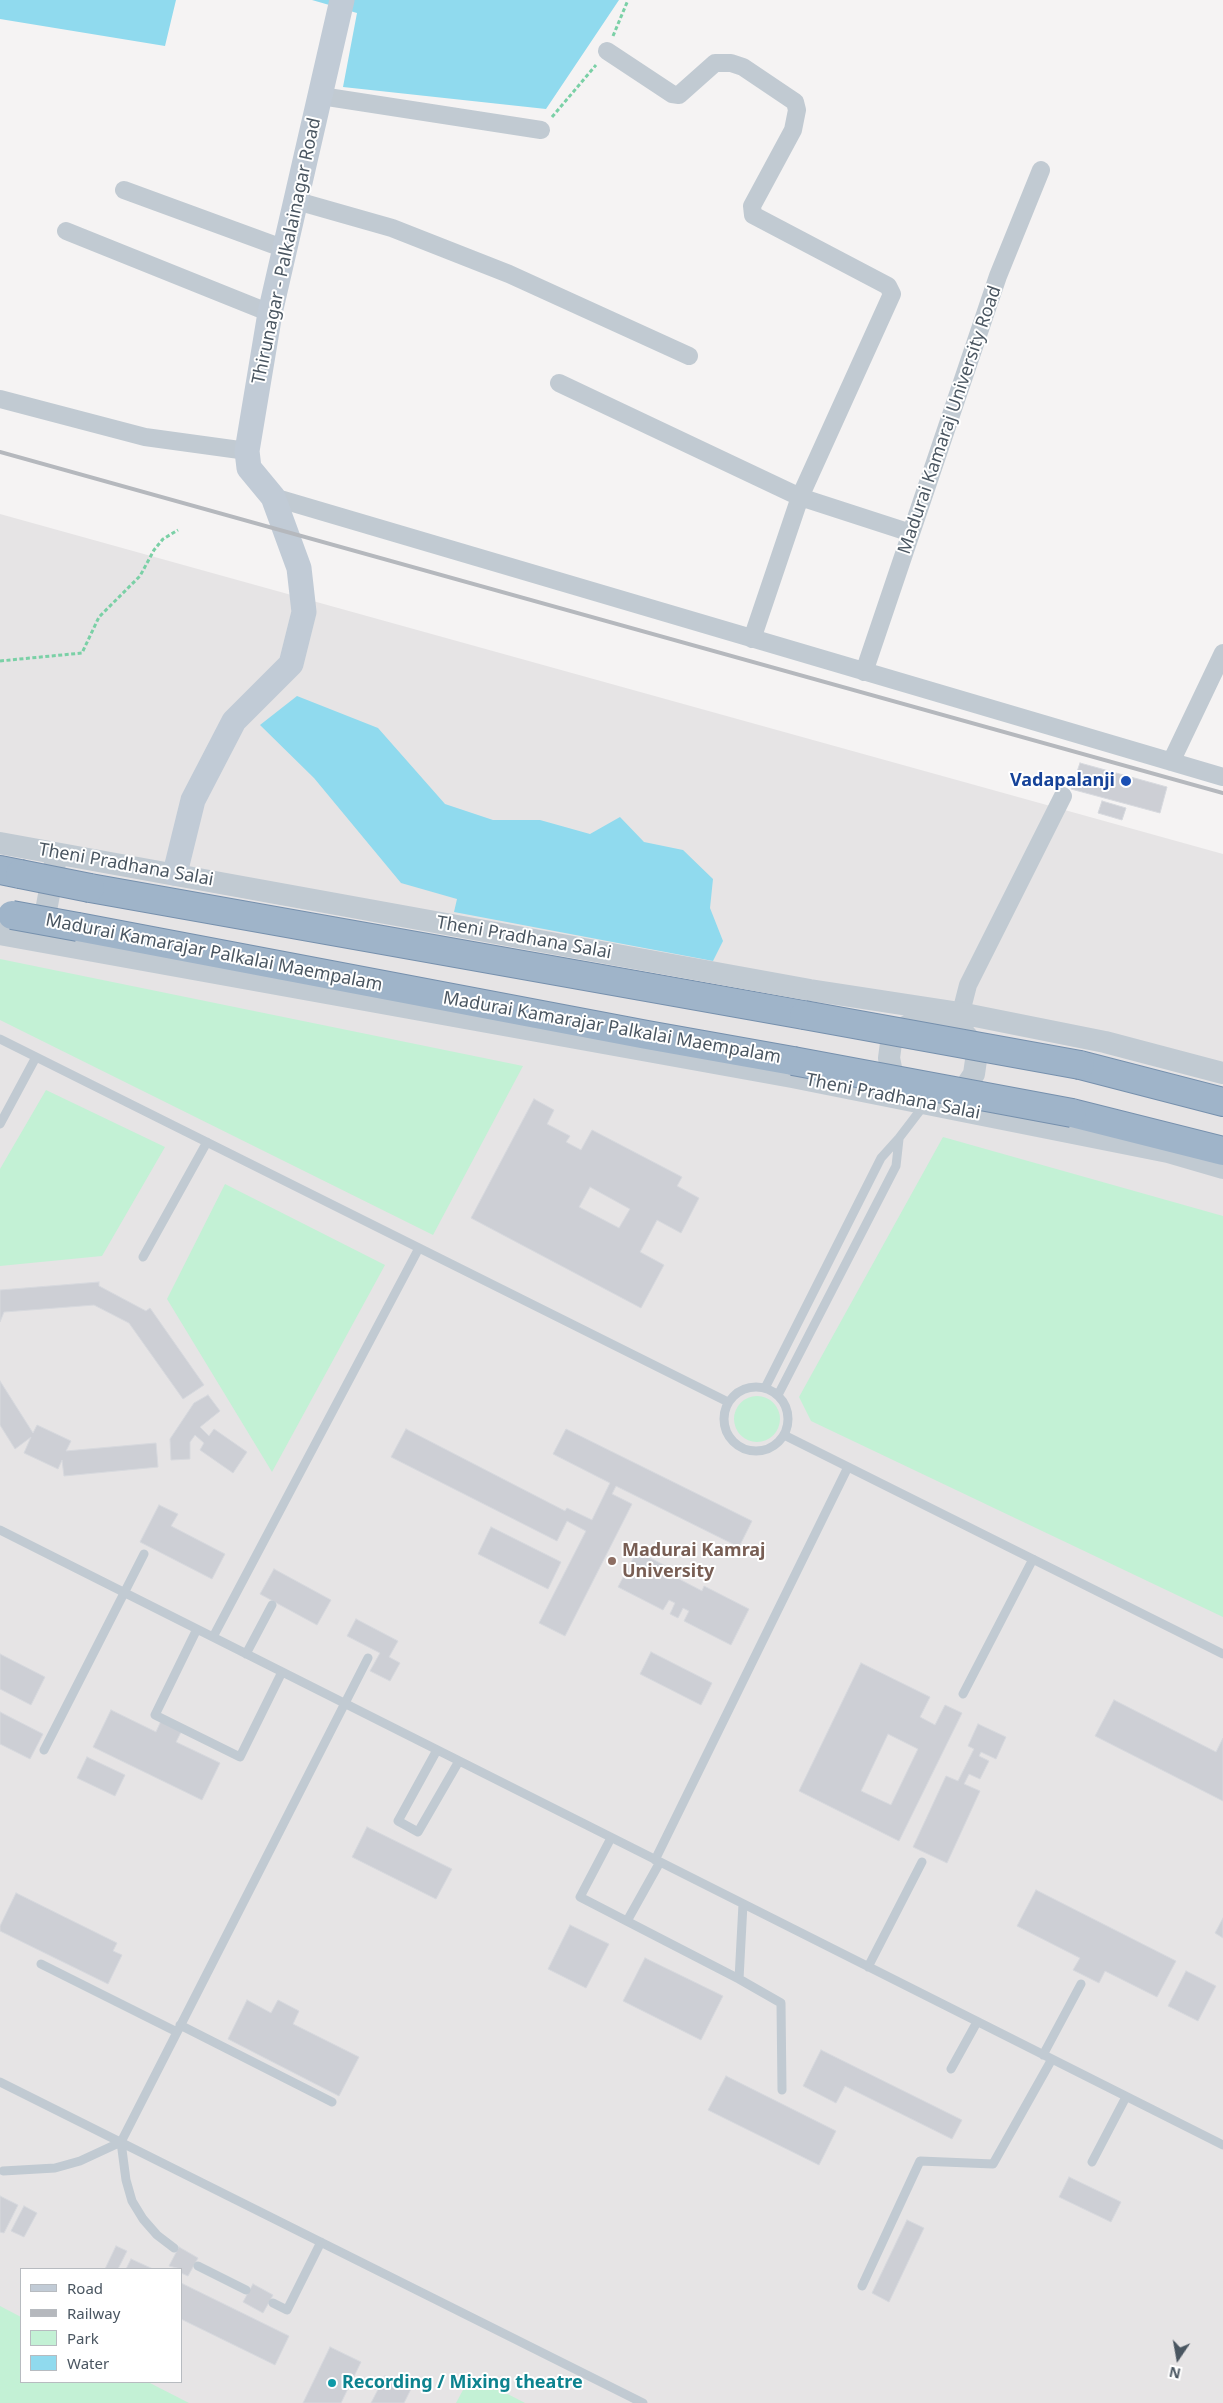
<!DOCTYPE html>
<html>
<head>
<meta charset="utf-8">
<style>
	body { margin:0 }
	#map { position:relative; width:1223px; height:2403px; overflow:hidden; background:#f5f3f3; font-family:"Noto Sans",sans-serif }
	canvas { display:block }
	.legend { position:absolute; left:20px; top:2268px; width:162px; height:115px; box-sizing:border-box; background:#fff; border:1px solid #b7bbc0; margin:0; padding:6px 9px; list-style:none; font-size:15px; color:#4a5661 }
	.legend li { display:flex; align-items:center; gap:10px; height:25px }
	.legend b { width:25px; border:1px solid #b7bbc0 }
	.north { position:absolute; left:1153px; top:2333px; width:50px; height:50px; -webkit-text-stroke:4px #fff; paint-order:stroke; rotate:192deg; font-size:14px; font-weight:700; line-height:20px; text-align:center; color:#4a5661 }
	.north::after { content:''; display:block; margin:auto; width:18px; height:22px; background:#4a5661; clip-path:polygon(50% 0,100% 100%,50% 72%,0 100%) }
</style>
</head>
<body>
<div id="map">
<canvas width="1223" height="2403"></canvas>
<ul class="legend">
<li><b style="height:6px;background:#c1cbd6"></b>Road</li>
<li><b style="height:6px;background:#b5b8bd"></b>Railway</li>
<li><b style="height:14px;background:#c3f1d5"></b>Park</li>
<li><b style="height:14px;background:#90daee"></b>Water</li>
</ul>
<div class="north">N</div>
</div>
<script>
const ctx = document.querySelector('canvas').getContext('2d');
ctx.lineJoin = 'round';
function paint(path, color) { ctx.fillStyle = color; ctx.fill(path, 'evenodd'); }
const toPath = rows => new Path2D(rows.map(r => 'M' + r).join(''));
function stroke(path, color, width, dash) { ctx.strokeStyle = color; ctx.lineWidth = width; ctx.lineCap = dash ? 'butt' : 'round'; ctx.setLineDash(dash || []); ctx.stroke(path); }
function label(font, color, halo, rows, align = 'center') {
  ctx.font = font + ' "Noto Sans",sans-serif'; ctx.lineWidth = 4; ctx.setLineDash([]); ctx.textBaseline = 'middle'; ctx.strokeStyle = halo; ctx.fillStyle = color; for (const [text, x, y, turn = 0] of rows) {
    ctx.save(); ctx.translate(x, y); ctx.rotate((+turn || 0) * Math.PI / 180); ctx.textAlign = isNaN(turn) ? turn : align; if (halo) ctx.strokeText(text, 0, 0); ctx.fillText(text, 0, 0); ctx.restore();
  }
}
const education = toPath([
	[0,514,1223,854,1223,2403,0,2403],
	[21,2269,181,2269,181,2382,21,2382]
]);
const green = toPath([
	[0,959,523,1066,433,1235,0,1020],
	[46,1090,165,1147,102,1256,0,1266,0,1169],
	[943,1137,1223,1216,1223,1617,811,1421,799,1397],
	[225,1184,385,1265,272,1472,167,1299],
	'734 1419a23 23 0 1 1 46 0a23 23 0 1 1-46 0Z',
	[0,2306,21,2317,21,2382,148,2382,189,2403,0,2403],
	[471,2375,525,2403,456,2403]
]);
const water = toPath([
	[0,0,176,0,165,46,0,19],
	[312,0,619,0,546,109,343,87,357,13],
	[297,696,378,728,445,804,493,820,540,820,590,834,620,817,644,842,683,850,713,879,710,908,723,941,713,961,454,912,457,899,401,883,314,778,260,725]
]);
const building = toPath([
	[1080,763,1167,787,1160,813,1071,789,1080,763],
	[1102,801,1126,808,1122,820,1098,813,1102,801],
	[534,1099,554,1110,547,1124,570,1136,566,1142,581,1150,592,1130,682,1177,677,1186,699,1198,681,1233,657,1220,640,1252,664,1265,641,1308,471,1218,534,1099],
	[590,1187,630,1209,619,1228,579,1207,590,1187],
	[99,1282,99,1286,146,1311,150,1308,204,1385,183,1399,129,1323,94,1305,4,1312,0,1322,0,1290,99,1282],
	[0,1381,33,1433,37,1425,71,1441,66,1451,156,1443,158,1467,64,1476,62,1460,58,1469,24,1453,31,1437,15,1449,0,1425,0,1381],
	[208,1395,220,1411,200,1427,209,1436,214,1429,247,1452,233,1473,200,1450,204,1443,195,1435,190,1442,190,1459,171,1460,170,1439,194,1403,208,1395],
	[406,1429,565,1511,567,1508,592,1520,610,1483,553,1454,566,1429,752,1521,739,1547,616,1486,612,1494,632,1504,565,1636,539,1623,586,1531,567,1521,557,1541,391,1457,406,1429],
	[159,1505,178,1514,171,1526,225,1554,212,1579,140,1542,159,1505],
	[491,1527,561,1562,548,1589,478,1554,491,1527],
	[637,1551,681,1574,679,1579,702,1591,704,1586,749,1609,731,1645,684,1621,689,1611,683,1608,678,1618,670,1614,675,1603,669,1600,663,1610,618,1587,637,1551],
	[274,1569,331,1600,317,1625,260,1594,274,1569],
	[356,1619,398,1641,389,1657,400,1663,390,1681,370,1671,380,1653,347,1636,356,1619],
	[651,1652,712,1683,701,1705,640,1674,651,1652],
	[0,1654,45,1677,31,1705,0,1689,0,1654],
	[861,1663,930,1697,920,1717,935,1725,945,1705,962,1713,899,1841,799,1791,861,1663],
	[888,1734,918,1749,891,1805,861,1791,888,1734],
	[1114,1700,1216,1752,1223,1738,1223,1801,1095,1736,1114,1700],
	[111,1710,156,1732,161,1721,182,1730,176,1742,220,1763,202,1800,93,1747,111,1710],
	[0,1712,43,1734,30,1759,0,1744,0,1712],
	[978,1724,1006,1737,996,1759,981,1752,979,1756,989,1761,980,1779,969,1774,964,1784,980,1791,947,1863,913,1847,946,1776,958,1781,974,1749,968,1746,978,1724],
	[87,1757,125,1775,115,1796,77,1778,87,1757],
	[367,1827,452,1869,436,1899,352,1857,367,1827],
	[1036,1890,1176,1961,1157,1997,1105,1971,1099,1983,1073,1970,1080,1958,1017,1926,1036,1890],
	[16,1893,117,1943,113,1951,122,1955,108,1984,0,1931,0,1926,16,1893],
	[1223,1918,1223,1938,1215,1933,1223,1918],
	[570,1925,609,1944,586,1988,548,1969,570,1925],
	[645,1958,723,1996,701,2040,623,2001,645,1958],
	[1186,1971,1216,1986,1198,2021,1168,2006,1186,1971],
	[247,2000,271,2013,278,2000,299,2011,293,2024,359,2057,339,2096,228,2039,247,2000],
	[821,2050,962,2120,952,2139,845,2086,836,2103,803,2086,821,2050],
	[726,2076,836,2131,819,2165,708,2110,726,2076],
	[1069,2177,1121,2202,1111,2222,1059,2197,1069,2177],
	[0,2196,18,2205,4,2233,0,2232,0,2196],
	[24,2206,37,2213,24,2237,11,2231,24,2206],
	[907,2220,924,2228,889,2302,872,2293,907,2220],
	[116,2246,127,2251,118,2269,105,2269,116,2246],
	[179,2247,198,2258,188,2276,181,2273,181,2269,169,2266,179,2247],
	[131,2259,153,2269,126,2269,131,2259],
	[181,2283,289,2336,275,2365,181,2319,181,2283],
	[253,2284,273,2295,263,2313,243,2302,253,2284],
	[330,2347,361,2362,341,2403,303,2403,330,2347],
	[385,2376,411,2389,404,2403,371,2403,385,2376]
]);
const path = toPath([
	[613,36,628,0],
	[552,117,596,65],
	[0,661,82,653,99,617,140,576,154,550,163,539,178,530]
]);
const service = toPath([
	[0,1039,728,1402],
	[0,1124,36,1057],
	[143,1257,207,1142],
	'724 1419a32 32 0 1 1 64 0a32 32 0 1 1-64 0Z',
	[765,1388,881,1158,899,1138,925,1104],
	[778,1395,896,1166,899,1139],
	[784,1435,1223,1654],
	[0,1530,1223,2145],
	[197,1629,155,1715,240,1757,282,1672],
	[213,1637,419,1248],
	[246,1654,272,1605],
	[963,1694,1033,1559],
	[44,1750,144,1554],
	[437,1750,398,1821,418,1832,459,1761],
	[611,1838,580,1897,739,1979],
	[655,1860,848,1467],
	[743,1904,739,1979,781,2003,782,2090],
	[627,1921,660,1862],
	[41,1964,177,2032],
	[868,1967,922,1862],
	[180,2025,332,2102],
	[1043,2055,1081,1984],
	[951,2069,977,2022],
	[0,2082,643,2403],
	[1092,2162,1126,2097],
	[3,2171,55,2168,80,2161,121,2142],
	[174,2248,157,2235,143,2219,132,2201,126,2180,121,2142,368,1658],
	[198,2266,246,2290],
	[862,2286,920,2161,993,2164,1052,2059],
	[273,2303,287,2310,321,2242]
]);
const minor = toPath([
	[607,51,672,94,679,95,715,63,731,63,743,67,795,102,797,110,793,130,752,206,753,215,888,286,892,294,800,497,752,639],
	[321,96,541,130],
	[124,190,285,249],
	[297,201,392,228,509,274,689,356],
	[66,231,270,313],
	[559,383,800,497,911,533],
	[0,399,145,437,247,451],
	[273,497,1223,777],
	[864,672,998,276,1041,170],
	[1171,762,1223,653],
	[958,1024,968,985,1063,796]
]);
const tertiary = toPath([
	[0,843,810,990,960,1013,1105,1042,1223,1073],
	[0,934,792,1077,1168,1152,1223,1168],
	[41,937,55,863],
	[915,1022,938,1024,964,1033,975,1046,976,1060,974,1074,966,1086,950,1092,926,1091,905,1084,892,1073,889,1058,891,1043,897,1031,915,1022]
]);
const secondary = toPath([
	[175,873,193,800,234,721,291,664,304,612,299,568,273,497,249,468,247,451,270,313,342,0]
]);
const trunk = toPath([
	[0,870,20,874],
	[90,888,804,1015],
	[78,927,647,1035,793,1061],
	[1080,1065,1223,1102],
	[1072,1113,1223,1151]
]);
const rail = toPath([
	[0,452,1223,793]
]);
const trunkBridge = toPath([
	[20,874,90,888],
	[12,915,78,927],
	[804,1015,1080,1065],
	[793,1061,1072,1113]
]);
const markers = [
	[1126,781,6,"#1a4fb4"],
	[612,1561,5,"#8d6e63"],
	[332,2383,5,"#0f9aa8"]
];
const streetNames = [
	["Thirunagar - Palkalainagar Road",287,251,-78],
	["Madurai Kamaraj University Road",950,420,-71],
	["Theni Pradhana Salai",126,865,10],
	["Theni Pradhana Salai",524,938,10],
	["Madurai Kamarajar Palkalai Maempalam",214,953,11],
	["Madurai Kamarajar Palkalai Maempalam",612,1028,10],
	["Theni Pradhana Salai",893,1097,11]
];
const transitNames = [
	["Vadapalanji",1115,781]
];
const educationNames = [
	["Madurai Kamraj",622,1551],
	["University",622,1572]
];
const cultureNames = [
	["Recording / Mixing theatre",342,2383]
];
paint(education, '#e6e4e5');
paint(green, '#c3f1d5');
paint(water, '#90daee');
paint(building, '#cdcfd5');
stroke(building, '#d7d9de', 1);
stroke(trunk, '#7690ad', 30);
stroke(path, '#7ad0a6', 3, [4, 2.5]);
stroke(service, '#c1cad2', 9);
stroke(minor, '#c1cad2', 18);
stroke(tertiary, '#c1cad2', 22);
stroke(secondary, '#c1cbd6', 25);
stroke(trunk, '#9fb4c9', 28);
stroke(rail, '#b5b8bd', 4);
stroke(trunkBridge, '#7690ad', 30, []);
stroke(trunkBridge, '#9fb4c9', 28);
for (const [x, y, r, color] of markers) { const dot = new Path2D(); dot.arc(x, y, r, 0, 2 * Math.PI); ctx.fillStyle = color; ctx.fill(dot); stroke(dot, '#fff', 2); }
label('18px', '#4a5661', '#fff', streetNames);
label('bold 18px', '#164399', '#fff', transitNames, 'right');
label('bold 18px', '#785e54', '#fff', educationNames, 'left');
label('bold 18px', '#0d838f', '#fff', cultureNames, 'left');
</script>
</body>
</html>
